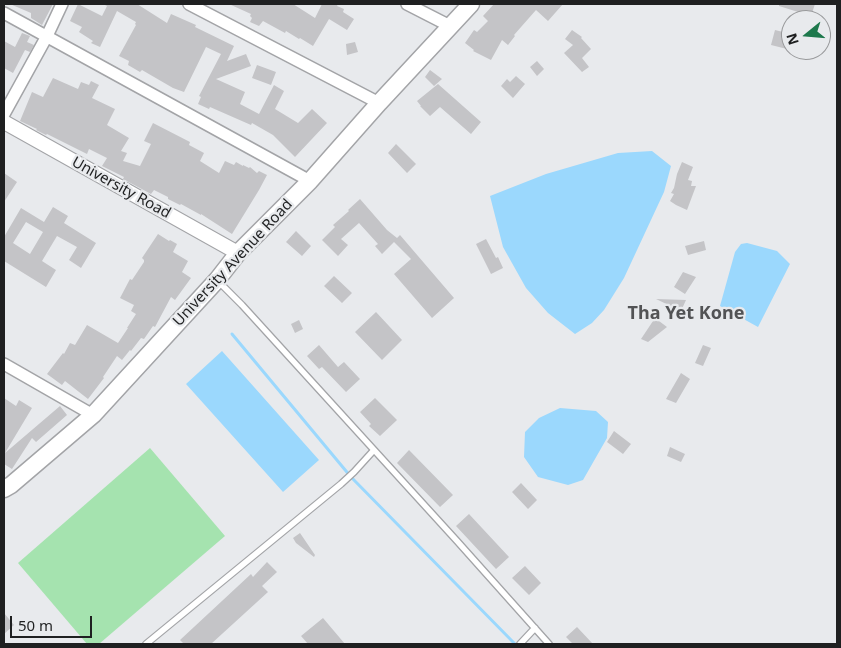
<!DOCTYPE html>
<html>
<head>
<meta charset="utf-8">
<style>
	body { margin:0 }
	#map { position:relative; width:841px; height:648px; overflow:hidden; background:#e8eaed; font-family:"Noto Sans",sans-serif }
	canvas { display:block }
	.frame { position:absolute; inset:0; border:5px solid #1f2021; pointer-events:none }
	.north { position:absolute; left:781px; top:10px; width:50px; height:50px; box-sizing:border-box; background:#e8eaed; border:1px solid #98999b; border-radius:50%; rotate:253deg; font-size:14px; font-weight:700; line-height:20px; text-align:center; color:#1f2021 }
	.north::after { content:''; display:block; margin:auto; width:18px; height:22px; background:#1d784c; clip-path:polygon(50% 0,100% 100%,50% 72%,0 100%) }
	.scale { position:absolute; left:10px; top:616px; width:82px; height:22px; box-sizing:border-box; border:2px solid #1f2021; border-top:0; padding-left:6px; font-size:15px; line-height:18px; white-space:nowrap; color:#1f2021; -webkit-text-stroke:4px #e8eaed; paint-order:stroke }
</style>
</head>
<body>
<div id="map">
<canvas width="841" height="648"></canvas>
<div class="frame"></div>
<div class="north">N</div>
<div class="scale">50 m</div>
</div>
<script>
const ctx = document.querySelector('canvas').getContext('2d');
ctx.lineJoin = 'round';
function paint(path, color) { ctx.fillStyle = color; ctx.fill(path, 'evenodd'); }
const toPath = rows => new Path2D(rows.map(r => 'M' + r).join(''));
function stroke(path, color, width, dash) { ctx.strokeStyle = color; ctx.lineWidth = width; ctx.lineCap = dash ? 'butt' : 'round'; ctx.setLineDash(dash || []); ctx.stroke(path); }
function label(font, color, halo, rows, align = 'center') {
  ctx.font = font + ' "Noto Sans",sans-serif'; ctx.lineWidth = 4.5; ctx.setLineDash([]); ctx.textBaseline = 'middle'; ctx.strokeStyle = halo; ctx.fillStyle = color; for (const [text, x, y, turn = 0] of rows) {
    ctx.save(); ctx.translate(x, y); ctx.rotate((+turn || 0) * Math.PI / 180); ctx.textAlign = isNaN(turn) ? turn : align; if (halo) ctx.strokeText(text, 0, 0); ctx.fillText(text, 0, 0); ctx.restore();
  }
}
const green = toPath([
	[150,448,225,536,99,644,87,644,18,563]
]);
const water = toPath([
	[652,151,671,166,664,192,624,278,604,310,592,323,575,334,548,313,526,288,503,247,490,196,546,174,618,153],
	[747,243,777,251,790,264,758,327,720,306,735,252,741,244],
	[222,351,319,460,283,492,186,384],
	[560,408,596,411,608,422,607,438,583,480,568,485,538,477,524,457,525,432,539,418]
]);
const stream = toPath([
	[232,334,351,477,515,644]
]);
const building = toPath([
	[10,4,53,4,42,25,31,18,31,13],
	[78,4,102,16,107,6,103,4,137,4,167,23,171,14,196,25,195,27,234,46,227,61,246,54,251,66,216,79,245,92,240,104,259,114,274,85,284,91,275,109,298,123,312,109,327,123,295,157,273,135,252,123,251,125,210,107,209,109,198,104,201,97,199,96,221,54,206,47,184,92,173,88,142,70,140,72,128,65,129,61,119,56,136,25,135,24,136,22,117,11,100,47,91,43,93,41,79,32,82,27,70,21],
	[229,4,293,4,315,18,322,4,338,4,337,6,344,9,343,12,354,19,347,30,329,19,313,46,300,38,299,39,286,31,285,33,263,21,259,26,250,22,252,18,250,16,251,14],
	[494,4,563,4,548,21,536,10,514,35,515,36,508,45,502,40,491,60,473,51,474,50,465,43,474,30,477,32,488,21,483,16],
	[779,4,815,4,811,16,779,6],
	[572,30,582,37,581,38,591,49,582,58,589,67,582,72,564,53,573,45,565,39],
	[775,30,791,34,791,50,771,45],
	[22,33,30,36,27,42,34,45,30,52,25,50,13,73,4,68,4,41,15,47],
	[355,42,358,52,347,55,346,44],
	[537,61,544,69,537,76,530,67],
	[257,65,276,72,271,85,252,78],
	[430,70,442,79,434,86,425,77],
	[516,76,525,84,513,98,501,86,507,79,510,82],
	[53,78,78,89,81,82,89,85,91,81,99,85,92,98,115,109,107,125,129,138,121,151,127,153,123,161,140,166,151,144,144,141,153,123,190,142,189,145,204,153,200,161,219,173,225,161,234,165,236,162,243,166,243,165,249,168,250,167,257,173,259,171,267,175,259,190,232,234,201,214,201,215,181,204,180,205,168,199,168,197,154,190,151,194,123,179,124,177,102,166,107,158,89,149,87,154,47,134,46,135,36,130,37,129,20,121,32,92,43,97],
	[438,84,481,122,471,134,440,107,430,116,420,106,421,106,417,101],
	[396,144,416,164,407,173,388,153],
	[682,162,693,167,688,180,692,181,691,186,696,186,687,210,676,205,670,201,674,194,671,193,674,188,677,174],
	[4,173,17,182,4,202],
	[360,199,387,230,397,238,400,235,454,298,432,318,394,274,411,259,394,242,382,254,375,246,378,244,359,223,341,239,348,245,338,256,322,240,335,227,333,225,349,211,348,210],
	[53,207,68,216,64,223,96,243,81,268,69,260,77,247,57,236,42,261,56,270,46,287,4,261,4,237,21,208,44,222],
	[26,222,43,232,30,254,13,243],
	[296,231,311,246,302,256,286,242],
	[158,234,169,241,170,240,177,244,173,252,188,261,182,272,191,278,175,300,171,297,155,327,153,326,144,339,141,338,131,351,130,350,122,360,117,356,103,377,104,378,88,399,65,381,62,385,47,374,63,353,64,354,70,343,75,345,87,325,118,343,128,328,127,328,136,314,131,311,134,305,120,298,130,279,132,280,144,262,144,260,142,258],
	[486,239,496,258,498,257,503,268,491,274,476,244],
	[704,241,706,250,688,255,685,246],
	[683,272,696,277,685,294,674,287],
	[334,276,352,293,342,303,324,286],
	[656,299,686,300,681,311],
	[376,312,402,340,382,360,355,332],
	[655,318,667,327,648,342,641,339],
	[299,320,303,329,295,333,291,324],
	[319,345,338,367,344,362,360,379,346,392,322,367,319,369,307,356],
	[703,345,711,348,703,366,695,363],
	[681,373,690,379,676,403,666,399],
	[4,398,16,406,19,400,32,408,5,453,60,406,67,415,36,442,32,438,12,469,4,464],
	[375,398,397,420,380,436,369,426,371,424,360,412],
	[614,431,631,444,623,454,607,442],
	[670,447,685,454,681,462,667,456],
	[409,450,453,495,440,507,397,463],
	[521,483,537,500,528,509,512,492],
	[469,514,509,557,496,569,456,526],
	[300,533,315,555,314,557,296,543,293,538],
	[267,562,277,572,262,586,268,592,211,644,184,644,180,640,251,574,253,577],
	[525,566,541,583,529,595,512,578],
	[4,613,14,625,4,634],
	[323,618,345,644,308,644,301,636],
	[577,627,593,644,573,644,566,637]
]);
const service = toPath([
	[219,282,242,305,457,541,549,644],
	[146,644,341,484,354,472,374,450],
	[520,644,535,628]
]);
const minor = toPath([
	[189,4,379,103],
	[407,4,450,26],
	[4,13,310,181],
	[4,114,47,36,62,4],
	[4,364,93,415]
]);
const tertiary = toPath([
	[4,122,238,253]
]);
const secondary = toPath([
	[4,489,11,485,93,415,217,280,238,253,310,181,379,103,471,4]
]);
const streetNames = [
	["University Road",121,188,29],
	["University Avenue Road",233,263,-47]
];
const quarterNames = [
	["Tha Yet Kone",686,314]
];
paint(green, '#a5e3af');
paint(water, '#9bd8fd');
stroke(stream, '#9bd8fd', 3);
paint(building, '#c4c4c7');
stroke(service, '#a3a4a7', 8);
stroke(minor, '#a3a4a7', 14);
stroke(tertiary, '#a3a4a7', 16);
stroke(secondary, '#a3a4a7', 19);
stroke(service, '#fff', 5.5);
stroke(minor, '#fff', 11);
stroke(tertiary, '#fff', 14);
stroke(secondary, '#fff', 16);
label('15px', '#1f2021', '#e8eaed', streetNames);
label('bold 18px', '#525355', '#e8eaed', quarterNames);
</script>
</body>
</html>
